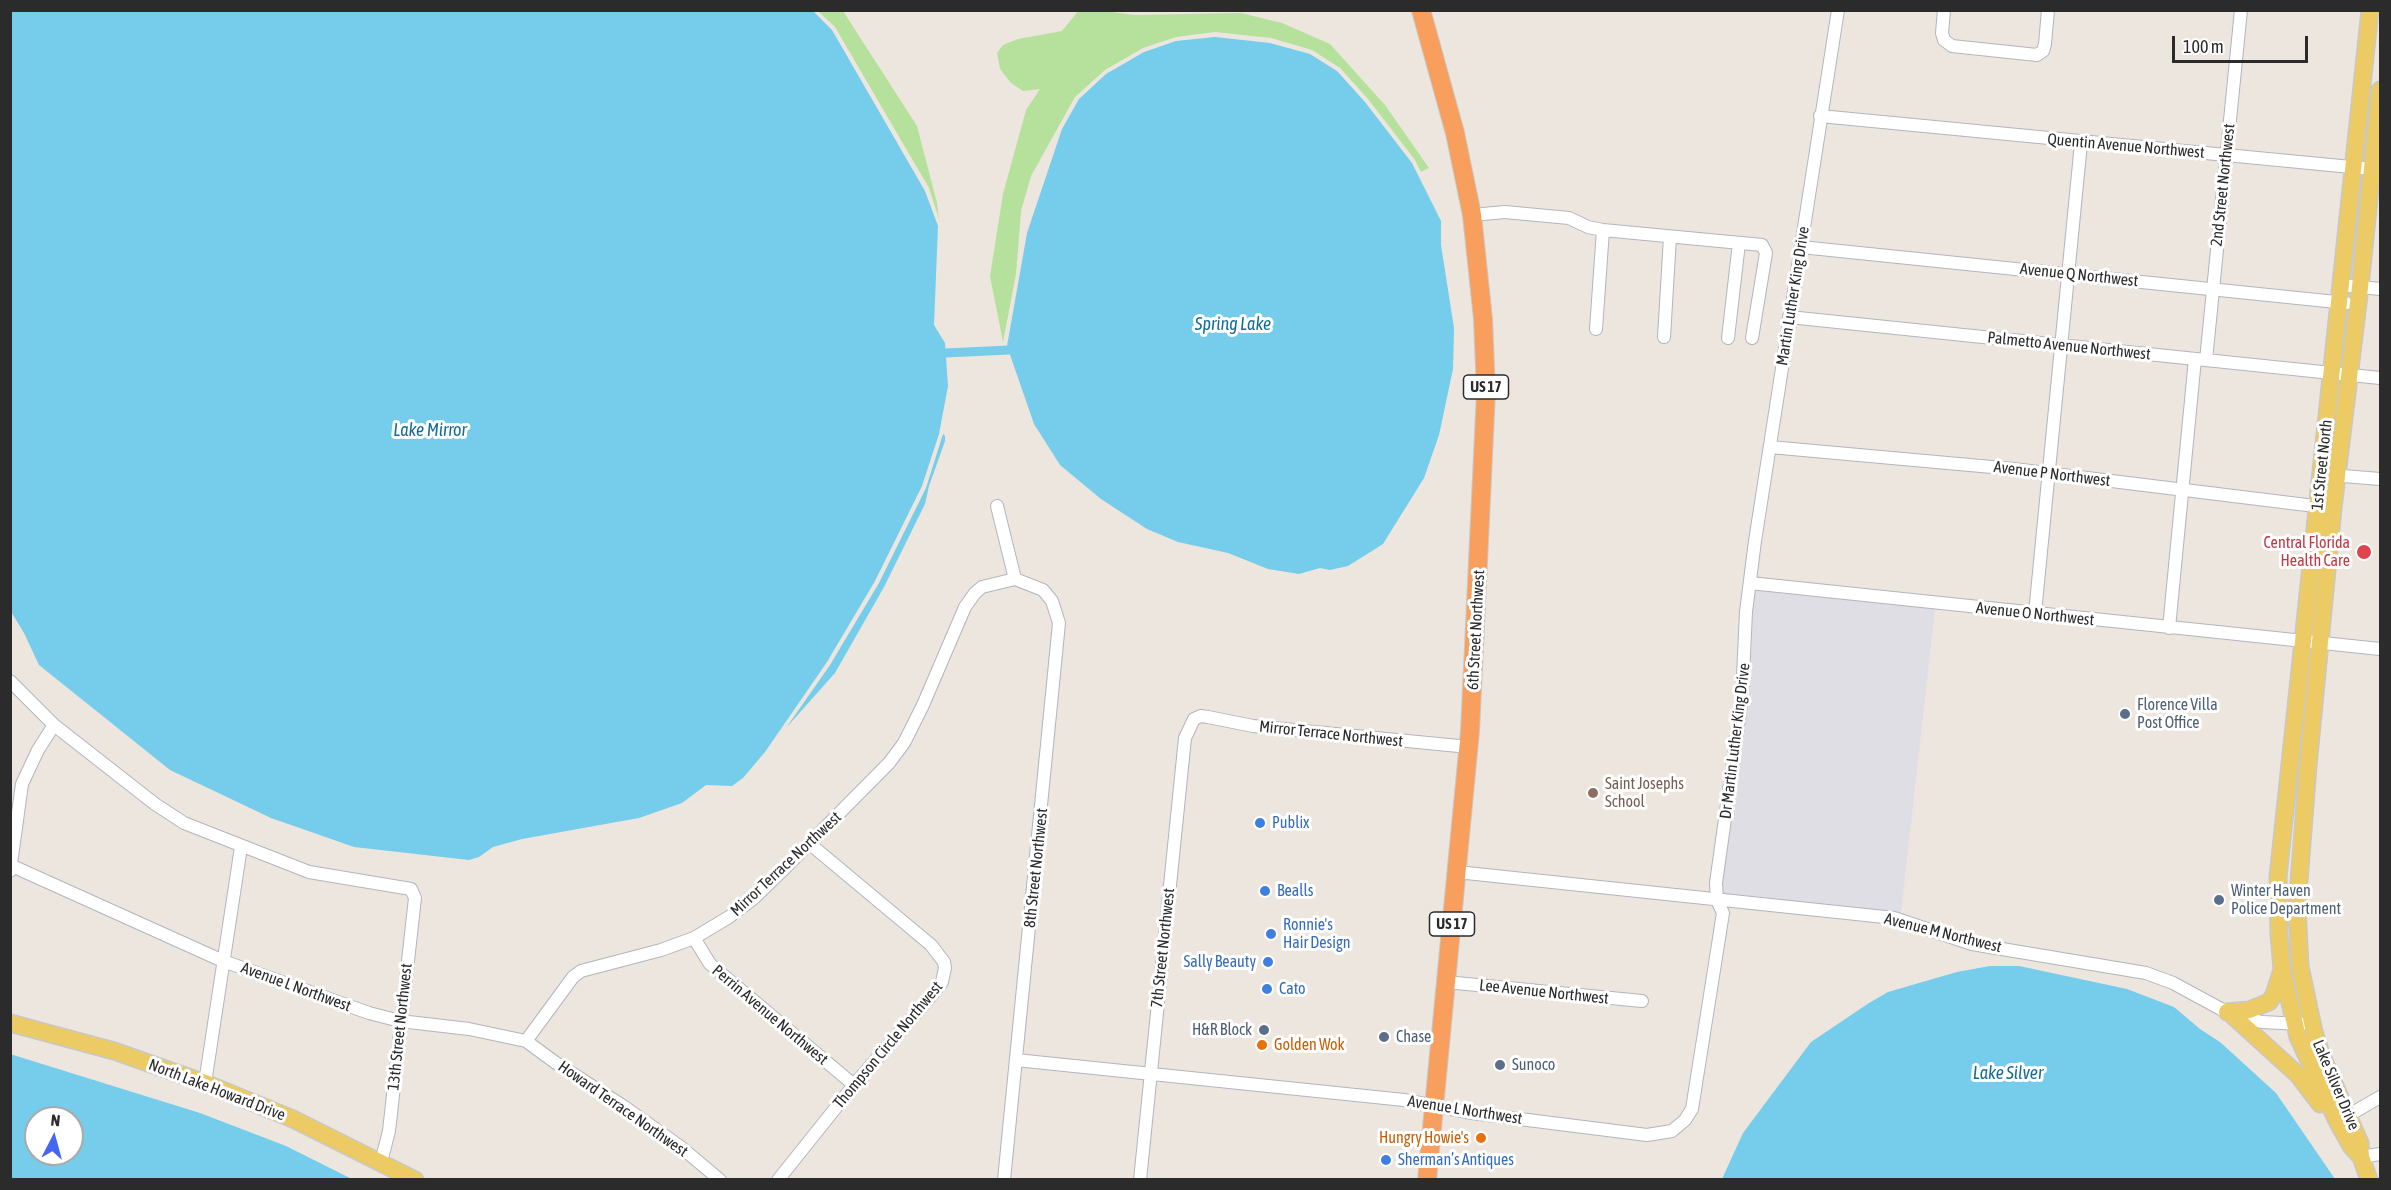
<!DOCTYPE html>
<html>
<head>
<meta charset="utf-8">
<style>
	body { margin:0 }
	#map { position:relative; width:2391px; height:1190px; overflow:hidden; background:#ede6de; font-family:"Asap Condensed",sans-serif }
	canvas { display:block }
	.frame { position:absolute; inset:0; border:12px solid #2b2b2b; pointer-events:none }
	.north { position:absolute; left:24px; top:1106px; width:60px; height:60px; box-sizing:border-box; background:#fff; border:2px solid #aaa; border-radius:50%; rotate:6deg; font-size:16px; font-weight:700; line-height:24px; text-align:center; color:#2b2b2b }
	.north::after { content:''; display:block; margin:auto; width:21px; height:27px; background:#4467f3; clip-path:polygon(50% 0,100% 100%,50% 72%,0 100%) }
	.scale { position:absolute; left:2172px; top:36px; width:136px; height:27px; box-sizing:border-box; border:3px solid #2b2b2b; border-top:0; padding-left:8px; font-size:18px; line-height:21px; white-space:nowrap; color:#2b2b2b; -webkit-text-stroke:4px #fff; paint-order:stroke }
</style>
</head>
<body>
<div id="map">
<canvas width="2391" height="1190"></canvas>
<div class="frame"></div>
<div class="north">N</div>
<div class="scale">100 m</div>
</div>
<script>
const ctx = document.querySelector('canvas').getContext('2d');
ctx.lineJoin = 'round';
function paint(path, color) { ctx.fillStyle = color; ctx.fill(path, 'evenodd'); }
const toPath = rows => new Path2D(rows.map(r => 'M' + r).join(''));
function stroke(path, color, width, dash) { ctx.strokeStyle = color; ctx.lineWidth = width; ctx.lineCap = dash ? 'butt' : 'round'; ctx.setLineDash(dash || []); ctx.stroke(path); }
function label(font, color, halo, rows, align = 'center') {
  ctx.font = font + ' "Asap Condensed",sans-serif'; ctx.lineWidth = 6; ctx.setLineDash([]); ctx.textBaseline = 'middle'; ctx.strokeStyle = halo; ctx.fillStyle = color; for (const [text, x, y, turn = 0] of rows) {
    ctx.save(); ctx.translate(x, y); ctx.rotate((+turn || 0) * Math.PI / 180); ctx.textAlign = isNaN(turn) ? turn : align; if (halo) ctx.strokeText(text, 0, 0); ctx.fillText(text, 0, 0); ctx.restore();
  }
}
const industrial = toPath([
	[1754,589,1935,609,1901,913,1722,895,1721,883,1750,675]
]);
const green = toPath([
	[1079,10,1103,11,1135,15,1241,13,1282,23,1330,44,1385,105,1429,168,1421,172,1415,160,1368,99,1340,68,1312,50,1271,38,1215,32,1176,37,1143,48,1105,70,1075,97,1031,176,1021,211,1016,274,1003,342,990,276,1003,194,1026,110,1040,89,1023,91,1011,83,1000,69,997,53,1003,45,1018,39,1062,31],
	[818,11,843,11,917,126,937,203,939,219,929,188,835,27]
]);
const water = toPath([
	[11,10,812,10,832,30,925,191,938,226,934,325,945,343,948,386,939,434,922,486,875,581,827,662,765,752,743,778,732,786,706,785,682,803,639,818,522,839,493,847,479,857,469,860,354,847,271,818,170,770,39,665,24,633,10,610],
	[1215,37,1270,43,1310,54,1337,71,1365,102,1412,163,1441,221,1441,245,1454,328,1453,369,1439,435,1424,478,1383,544,1348,566,1330,570,1320,568,1299,574,1268,569,1228,553,1178,542,1147,529,1101,499,1060,465,1034,424,1007,346,1027,233,1062,129,1079,99,1106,74,1144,52,1176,41],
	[943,434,945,436,945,441,929,486,925,504,884,587,835,673,786,728,830,665,879,583,926,488],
	[1990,966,2019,966,2127,989,2174,1007,2200,1029,2220,1042,2276,1093,2335,1179,1722,1179,1743,1133,1811,1042,1869,1003,1888,992,1957,972],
	[10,1054,200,1113,286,1146,352,1179,11,1179],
	[36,1118,72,1118,72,1154,36,1154]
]);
const canal = toPath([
	[945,353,1009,350]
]);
const minor = toPath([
	[1944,10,1942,33,1944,40,1952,46,2037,55,2043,51,2045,44,2048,10],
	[1820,116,2372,169],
	[1472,215,1505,212,1569,218,1588,227,1603,230,1762,245,1766,253,1752,338],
	[1801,247,2346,303],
	[2341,285,2380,289],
	[1789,317,2380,378],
	[1596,329,1603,230],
	[1664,337,1670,237],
	[1728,338,1739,243],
	[2206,360,2241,10],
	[1770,447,2014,469,2323,507],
	[2331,475,2380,479],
	[997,506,1015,579],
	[1750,583,2380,649],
	[2035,613,2081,143],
	[2169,628,2195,359],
	[10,681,54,725,155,804,184,823,309,872,411,889,415,898,389,1131,381,1162],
	[10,865,223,961,369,1013,400,1021,469,1029,526,1041,556,1063,623,1106,682,1148,720,1180],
	[10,871,22,784,38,750,54,725],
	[1457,872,1894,918,1972,944,2146,973,2173,983,2232,1015,2262,1022,2302,1024],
	[694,938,710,964,854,1085],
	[1446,982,1642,1001],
	[526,1041,573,977,581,971,661,950,694,938,729,917,753,899,787,866,889,763,904,743,923,705,965,607,975,593,982,587,1015,579],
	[1016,1060,1404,1100,1472,1113,1647,1135,1672,1131,1685,1120,1692,1109,1723,913,1717,900,1716,883,1742,697,1746,612,1755,541,1838,10],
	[205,1083,241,847],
	[2349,1115,2380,1097],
	[2361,1157,2380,1154],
	[778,1180,854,1085,931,996,942,982,945,968,944,962,931,945,810,844],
	[1004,1180,1059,623,1052,601,1043,590,1015,579],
	[1140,1180,1185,738,1194,719,1201,716,1208,717,1253,726,1469,747]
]);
const major = toPath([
	[2227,1012,2249,1010,2269,1002,2274,995,2281,973],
	[2232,1015,2298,1075,2320,1104],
	[10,1023,114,1051,205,1083,293,1119,415,1180],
	[2361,1157,2351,1146,2337,1121,2298,1037,2282,969,2279,935,2278,877,2370,10],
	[2369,1180,2361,1157,2360,1143,2321,1054,2314,1032,2300,966,2297,907,2308,766,2333,508,2360,287,2380,90]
]);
const highway = toPath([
	[1421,10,1455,133,1472,215,1483,319,1486,392,1470,731,1427,1180]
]);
const markers = [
	[2364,552,8,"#e0444e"],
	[2125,714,6,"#5c6f8a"],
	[1593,793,6,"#8d6e63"],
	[1260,823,6,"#3f7fe0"],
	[1265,891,6,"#3f7fe0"],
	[2219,900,6,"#5c6f8a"],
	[1271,934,6,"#3f7fe0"],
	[1268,962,6,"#3f7fe0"],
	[1267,989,6,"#3f7fe0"],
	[1264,1030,6,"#5c6f8a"],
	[1384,1037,6,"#5c6f8a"],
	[1262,1045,6,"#e8710a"],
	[1500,1065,6,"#5c6f8a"],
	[1481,1138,6,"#e8710a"],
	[1386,1160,6,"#3f7fe0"]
];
const shields = [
	[1486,387,45],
	[1452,924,45]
];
const shieldNames = [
	["US 17",1486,387],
	["US 17",1452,924]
];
const streetNames = [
	["Quentin Avenue Northwest",2126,146,5],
	["2nd Street Northwest",2223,185,-84],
	["Avenue Q Northwest",2079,275,6],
	["Martin Luther King Drive",1793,296,-81],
	["Palmetto Avenue Northwest",2069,346,6],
	["1st Street North",2322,465,-84],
	["Avenue P Northwest",2052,474,7],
	["Avenue O Northwest",2035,614,6],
	["6th Street Northwest",1476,630,-87],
	["Mirror Terrace Northwest",1331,734,6],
	["Dr Martin Luther King Drive",1735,741,-83],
	["Mirror Terrace Northwest",786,864,-43],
	["8th Street Northwest",1036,868,-84],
	["Avenue M Northwest",1943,933,14],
	["7th Street Northwest",1163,948,-84],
	["Avenue L Northwest",296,987,20],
	["Lee Avenue Northwest",1544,992,6],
	["Perrin Avenue Northwest",770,1015,40],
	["13th Street Northwest",400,1027,-84],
	["Thompson Circle Northwest",888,1045,-50],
	["Lake Silver Drive",2336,1085,67],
	["North Lake Howard Drive",217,1090,21],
	["Howard Terrace Northwest",623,1109,35],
	["Avenue L Northwest",1465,1110,9]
];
const healthNames = [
	["Central Florida",2350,543],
	["Health Care",2350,561]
];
const serviceNames = [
	["Florence Villa",2137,705],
	["Post Office",2137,723],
	["Winter Haven",2231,891],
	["Police Department",2231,909],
	["H&R Block",1252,1030,"right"],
	["Chase",1396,1037],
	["Sunoco",1512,1065]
];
const educationNames = [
	["Saint Josephs",1605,784],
	["School",1605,802]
];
const shopNames = [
	["Publix",1272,823],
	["Bealls",1277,891],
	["Ronnie's",1283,925],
	["Hair Design",1283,943],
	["Sally Beauty",1256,962,"right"],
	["Cato",1279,989],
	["Sherman’s Antiques",1398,1160]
];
const foodNames = [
	["Golden Wok",1274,1045],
	["Hungry Howie's",1469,1138,"right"]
];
const waterNames = [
	["Spring Lake",1233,324],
	["Lake Mirror",430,430],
	["Lake Silver",2008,1073]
];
paint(industrial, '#e0dee5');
paint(green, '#b5e19d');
paint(water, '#75cceb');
stroke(canal, '#75cceb', 9);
stroke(minor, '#b2b5be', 14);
stroke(major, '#c8c8c8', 19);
stroke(highway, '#c8c8c8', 20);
stroke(minor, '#fff', 12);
stroke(major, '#eccb64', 16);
stroke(highway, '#f89f5d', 18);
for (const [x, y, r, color] of markers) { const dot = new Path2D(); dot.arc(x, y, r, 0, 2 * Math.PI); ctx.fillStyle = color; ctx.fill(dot); stroke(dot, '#fff', 2); }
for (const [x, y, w] of shields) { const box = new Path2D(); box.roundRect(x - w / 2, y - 12, w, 24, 4.5); ctx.fillStyle = '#fff'; ctx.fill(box); stroke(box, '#2b2b2b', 1.5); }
label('bold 15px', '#2b2b2b', null, shieldNames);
label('16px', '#2b2b2b', '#fff', streetNames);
label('16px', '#be3a42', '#fff', healthNames, 'right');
label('16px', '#4e5e75', '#fff', serviceNames, 'left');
label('16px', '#785e54', '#fff', educationNames, 'left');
label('16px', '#366cbe', '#fff', shopNames, 'left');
label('16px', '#c56008', '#fff', foodNames, 'left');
label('italic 18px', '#126c99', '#fff', waterNames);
</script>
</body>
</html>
